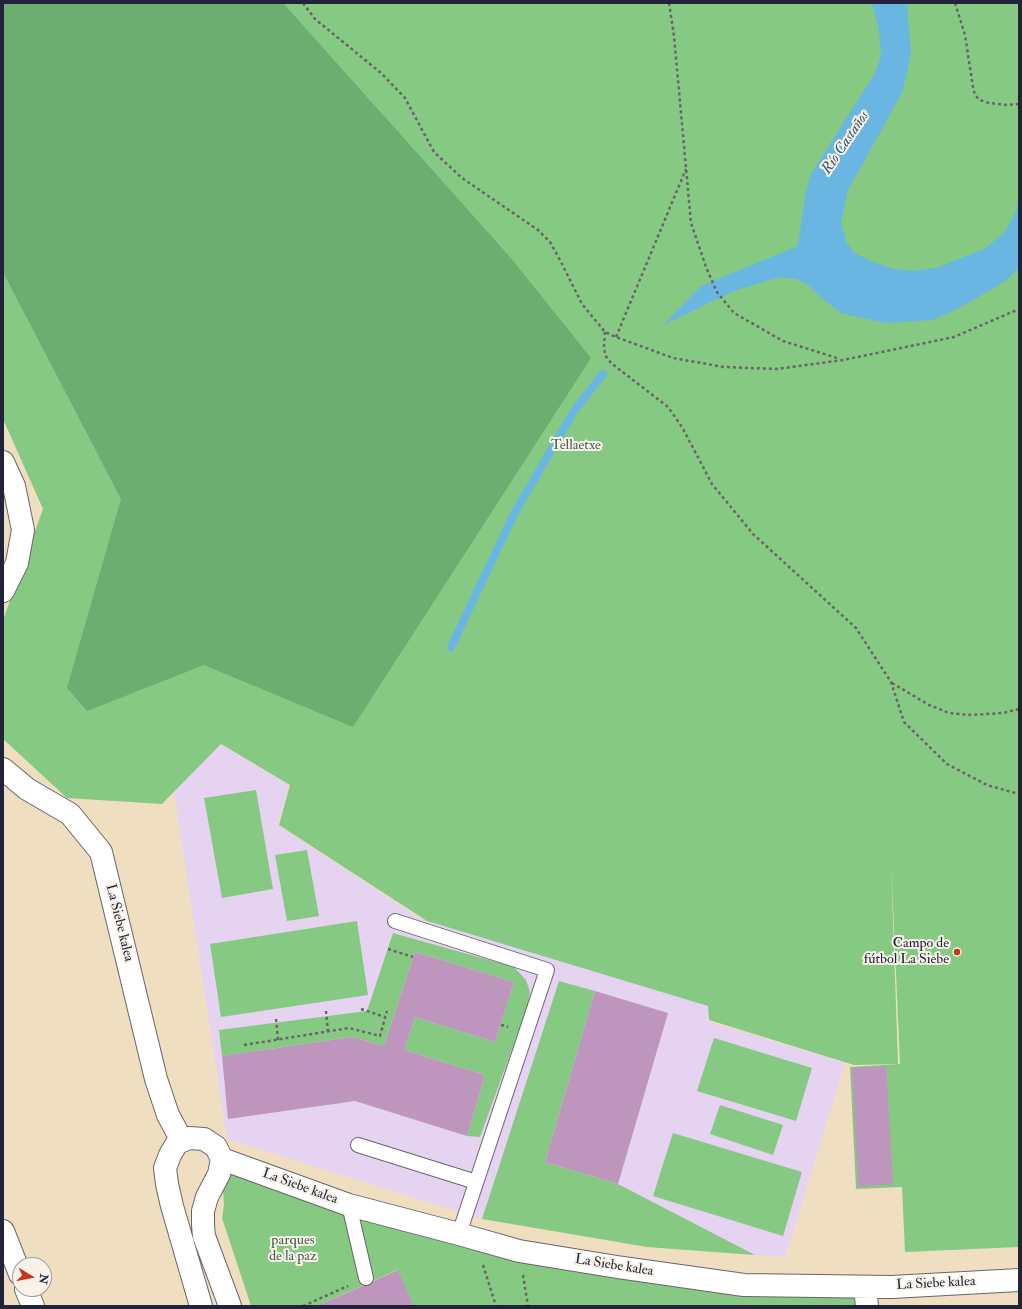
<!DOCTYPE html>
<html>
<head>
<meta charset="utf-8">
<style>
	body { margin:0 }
	#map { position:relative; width:1022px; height:1309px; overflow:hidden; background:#f0dec0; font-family:"IM FELL Double Pica",serif }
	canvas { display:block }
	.frame { position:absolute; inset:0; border:4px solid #22223b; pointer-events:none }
	.north { position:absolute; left:12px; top:1257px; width:40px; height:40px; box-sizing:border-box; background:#f7f3e8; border:1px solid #a29fa3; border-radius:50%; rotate:100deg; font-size:11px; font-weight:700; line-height:16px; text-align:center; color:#22223b }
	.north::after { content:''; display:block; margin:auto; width:14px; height:18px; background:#c8321e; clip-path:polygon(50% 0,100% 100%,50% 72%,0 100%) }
</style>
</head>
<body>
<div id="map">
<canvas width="1022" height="1309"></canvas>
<div class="frame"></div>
<div class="north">N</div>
</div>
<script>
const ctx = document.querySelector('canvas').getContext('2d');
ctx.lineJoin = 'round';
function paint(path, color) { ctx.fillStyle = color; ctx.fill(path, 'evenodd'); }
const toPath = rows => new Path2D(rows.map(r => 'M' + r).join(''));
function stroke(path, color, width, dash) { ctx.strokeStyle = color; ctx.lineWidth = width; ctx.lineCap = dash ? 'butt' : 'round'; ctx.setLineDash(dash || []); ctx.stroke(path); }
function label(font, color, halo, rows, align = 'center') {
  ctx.font = font + ' "IM FELL Double Pica",serif'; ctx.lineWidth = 4; ctx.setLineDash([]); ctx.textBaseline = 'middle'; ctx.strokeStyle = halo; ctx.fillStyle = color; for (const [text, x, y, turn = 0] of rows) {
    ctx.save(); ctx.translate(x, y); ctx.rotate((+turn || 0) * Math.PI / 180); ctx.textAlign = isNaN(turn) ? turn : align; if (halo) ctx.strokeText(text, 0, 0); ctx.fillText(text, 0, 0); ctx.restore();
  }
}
const built = toPath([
	[220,744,289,785,278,825,421,919,711,1006,707,1021,845,1063,785,1257,647,1247,482,1219,227,1139,174,792]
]);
const green = toPath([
	[3,3,1019,3,1019,1247,905,1252,902,1187,856,1189,850,1067,900,1064,891,861,898,1064,854,1065,709,1020,708,1006,427,921,279,825,290,785,221,744,162,804,67,798,3,739,3,620,43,509,3,419],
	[256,790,273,889,222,898,204,798],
	[307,850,319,916,287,921,275,855],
	[357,921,368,995,221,1017,210,944],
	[393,933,514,967,526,980,530,992,528,1005,480,1137,467,1136,485,1075,404,1050,415,1017,495,1042,514,982,415,952,384,1046,352,1037,222,1056,219,1030,367,1011],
	[559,981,595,991,545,1162,618,1184,755,1255,647,1247,482,1219],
	[714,1038,812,1068,796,1121,697,1091],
	[720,1105,783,1125,773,1155,710,1134],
	[673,1133,802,1172,783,1236,653,1196],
	[221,1162,518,1254,854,1286,855,1306,414,1306,397,1270,317,1306,251,1306,222,1218,224,1205]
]);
const forest = toPath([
	[3,3,283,3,510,257,591,358,353,727,204,665,87,711,67,688,121,499,3,272]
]);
const water = toPath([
	[872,3,907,3,911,53,902,93,848,190,841,223,846,241,853,252,870,261,894,269,913,271,936,268,984,249,1004,233,1016,212,1019,195,1019,268,1004,282,961,307,933,320,886,323,841,313,823,299,808,285,797,279,780,277,734,291,663,325,701,286,798,246,805,195,811,174,875,73,881,55,879,30]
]);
const stream = toPath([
	[451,647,515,512,574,411,603,374]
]);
const building = toPath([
	[415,952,514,982,495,1042,415,1017,404,1050,485,1075,467,1136,355,1101,228,1119,222,1056,352,1037,384,1046],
	[595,991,668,1013,618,1184,545,1162],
	[886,1066,893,1184,858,1187,852,1068],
	[398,1270,414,1306,317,1306]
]);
const path = toPath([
	[303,3,315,19,381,73,405,98,434,152,462,178,538,230,550,242,561,262,582,304,605,332,616,337,673,358,724,367,777,369,843,360,954,337,1019,309],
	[669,3,674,36,691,223,706,267,717,292,734,313,783,341,840,359],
	[955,3,965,35,973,87,975,95,980,100,989,103,1007,105,1019,104],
	[605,332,604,346,605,355,611,363,668,407,682,427,712,484,753,534,856,628,891,682,904,722,947,764,987,785,1019,794],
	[616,337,686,169],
	[892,683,929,705,949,713,971,715,1003,713,1019,709],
	[388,949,413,957],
	[361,1009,385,1017],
	[326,1011,328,1032],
	[276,1019,278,1040],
	[501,1025,508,1027],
	[244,1045,349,1028,380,1036,387,1011],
	[483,1265,496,1306],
	[523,1275,528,1306],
	[303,1306,348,1286]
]);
const service = toPath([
	[395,921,547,970,459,1234],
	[358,1145,476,1182],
	[349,1205,366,1278]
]);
const pedestrian = toPath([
	[3,1231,20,1274],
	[26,1289,33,1306]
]);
const minor = toPath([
	[3,462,14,486,23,530,17,563,3,591],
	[3,769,27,789,70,814,101,852,156,1079,168,1115,182,1141],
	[222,1159,349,1205,459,1234,519,1251,617,1267,744,1285,892,1287,1019,1280],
	[865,1287,867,1306],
	[201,1306,172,1206,167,1184,165,1168,170,1155,177,1143,189,1138,204,1139,216,1147,222,1159,219,1174,207,1197,203,1211,203,1225,204,1236,230,1306]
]);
const markers = [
	[957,952,4,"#c8321e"]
];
const parkNames = [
	["Tellaetxe",576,446],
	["parques",293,1241],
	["de la paz",293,1257]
];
const streetNames = [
	["La Siebe kalea",119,923,76],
	["La Siebe kalea",300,1187,20],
	["La Siebe kalea",614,1266,9],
	["La Siebe kalea",936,1284,-3]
];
const poiNames = [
	["Campo de",949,944],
	["fútbol La Siebe",949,960]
];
const waterNames = [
	["Río Castaños",846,143,-56]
];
paint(built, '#e5d3f1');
paint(green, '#86c982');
paint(forest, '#6cad70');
paint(water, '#6ab6e3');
stroke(stream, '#6ab6e3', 8);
paint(building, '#be96bd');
stroke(service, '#6a646a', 16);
stroke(pedestrian, '#6a646a', 24);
stroke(minor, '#6a646a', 24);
stroke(path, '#6a646a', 2.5, [3, 3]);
stroke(service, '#fff', 14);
stroke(pedestrian, '#fff', 22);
stroke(minor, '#fff', 22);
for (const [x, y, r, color] of markers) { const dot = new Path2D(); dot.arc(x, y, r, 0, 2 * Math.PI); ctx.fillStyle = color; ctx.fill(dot); stroke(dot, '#f7f3e8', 1.5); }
label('14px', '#455c54', '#f7f3e8', parkNames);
label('14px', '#22223b', '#f7f3e8', streetNames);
label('14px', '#22223b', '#f7f3e8', poiNames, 'right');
label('italic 15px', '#3b5676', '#f7f3e8', waterNames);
</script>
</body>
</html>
